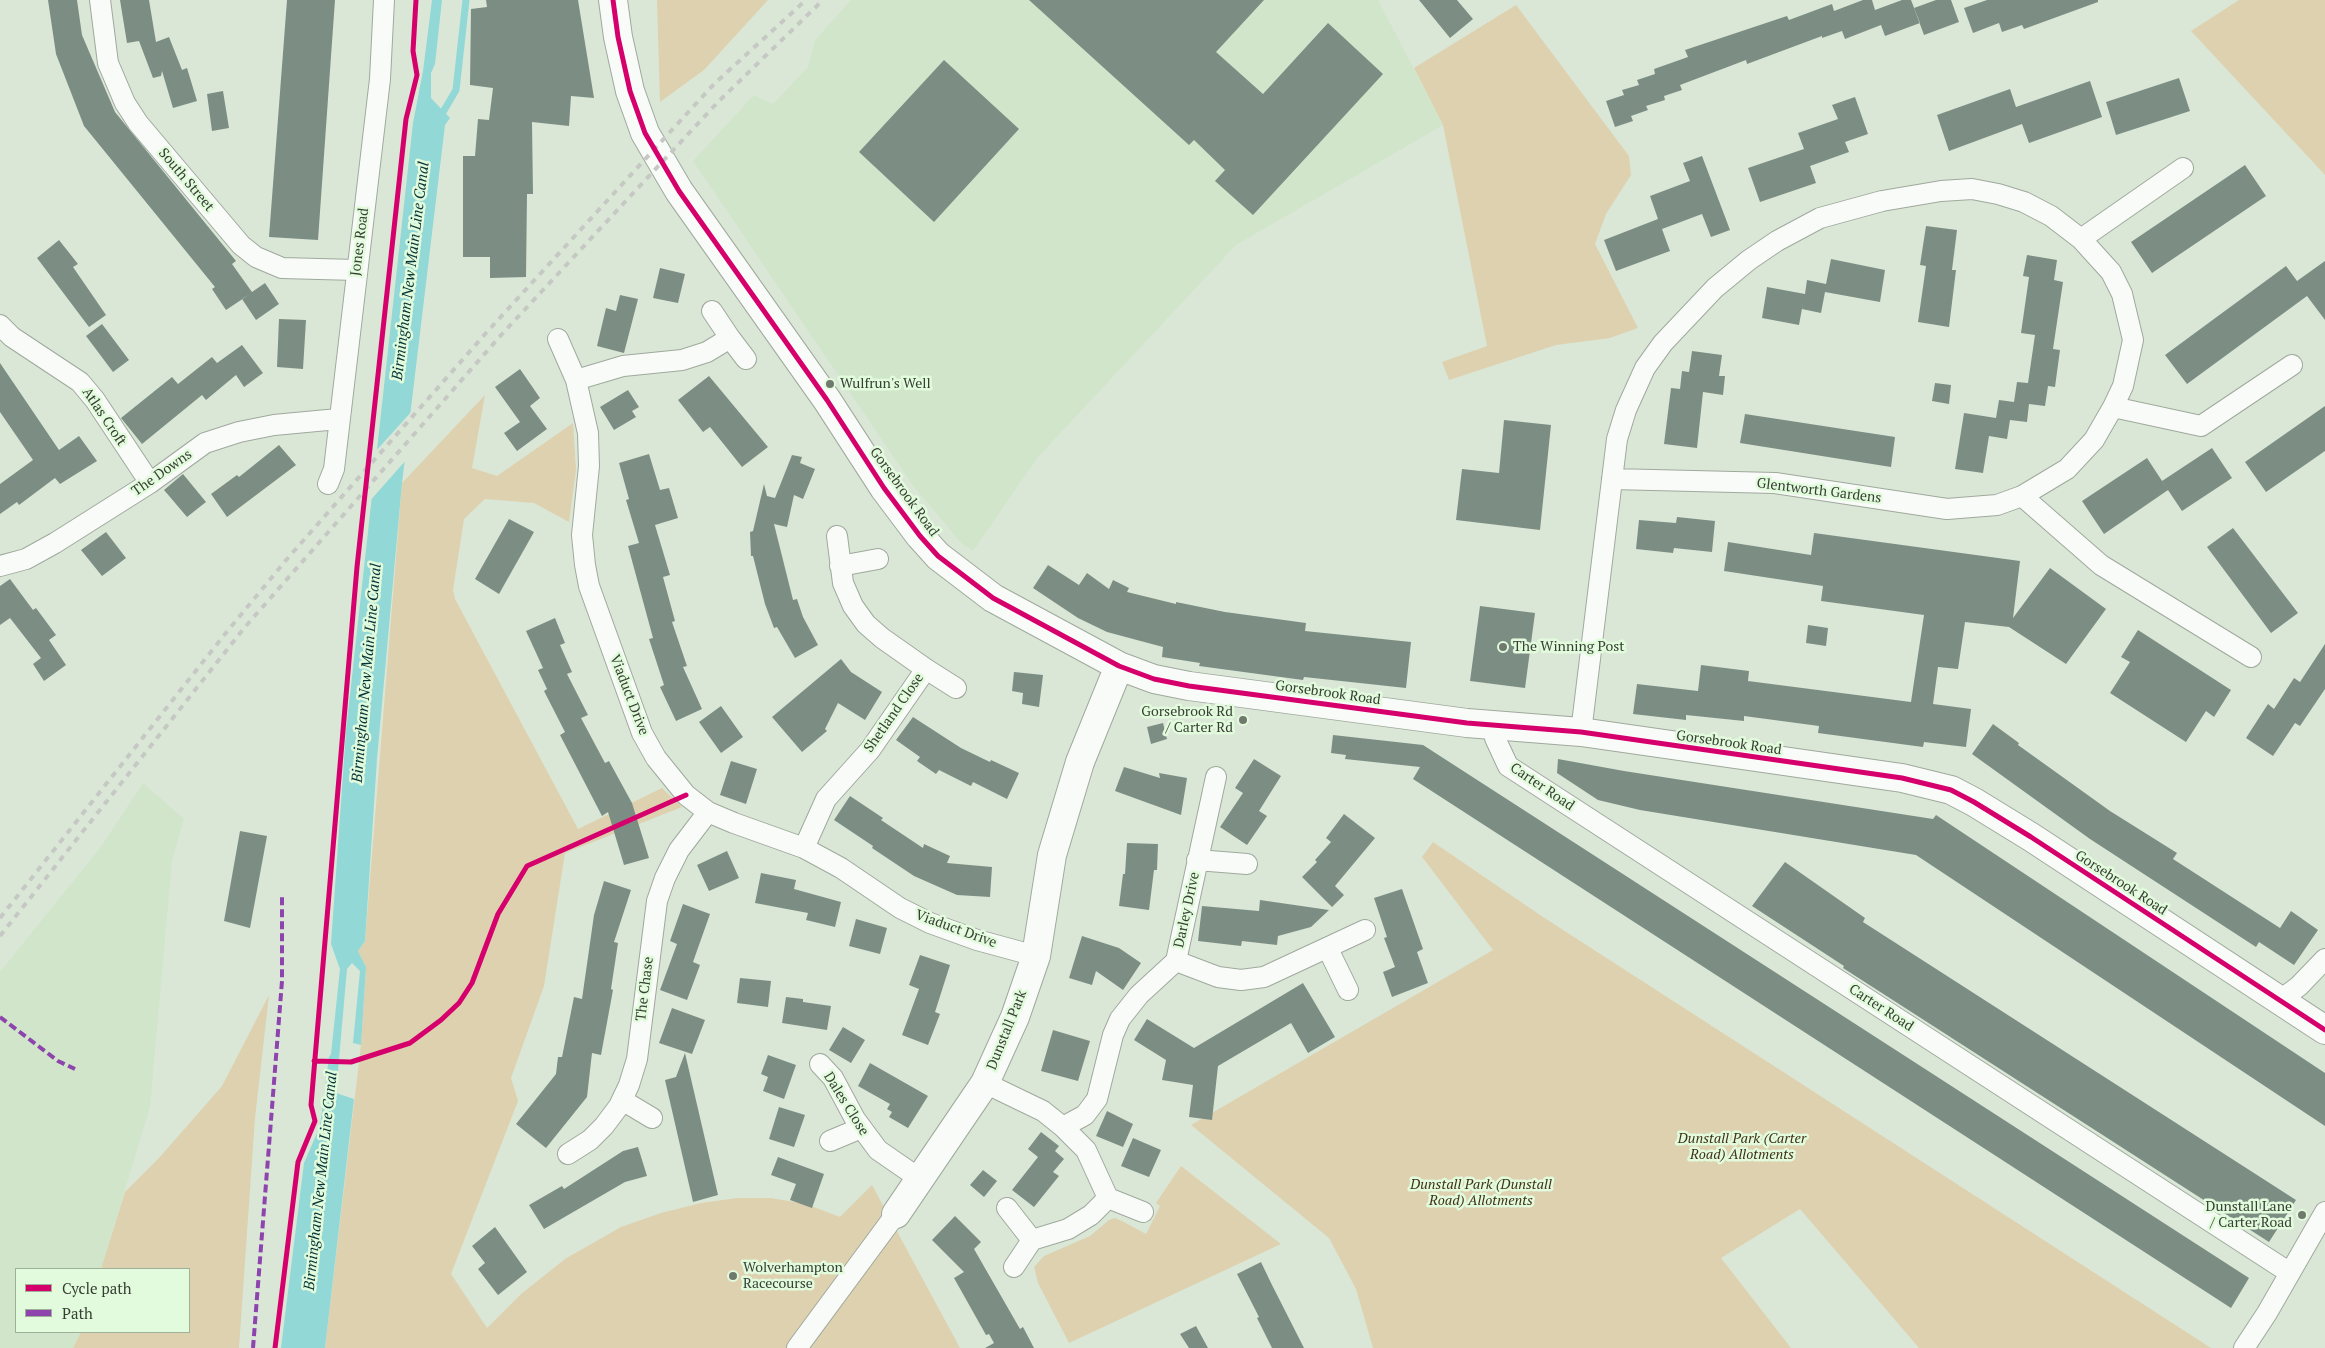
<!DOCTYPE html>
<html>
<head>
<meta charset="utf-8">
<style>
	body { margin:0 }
	#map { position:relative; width:2325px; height:1348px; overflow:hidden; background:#dae7d7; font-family:"PT Serif",serif }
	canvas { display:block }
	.legend { position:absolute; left:15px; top:1268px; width:175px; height:65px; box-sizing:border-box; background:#e3fbdd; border:1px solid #9eb099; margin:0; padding:6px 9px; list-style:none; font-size:15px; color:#363f33 }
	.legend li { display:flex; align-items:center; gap:10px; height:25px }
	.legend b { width:25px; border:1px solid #9eb099 }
</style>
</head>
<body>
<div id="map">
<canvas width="2325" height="1348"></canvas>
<ul class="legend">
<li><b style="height:6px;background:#d6006c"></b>Cycle path</li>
<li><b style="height:6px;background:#8e44ad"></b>Path</li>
</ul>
</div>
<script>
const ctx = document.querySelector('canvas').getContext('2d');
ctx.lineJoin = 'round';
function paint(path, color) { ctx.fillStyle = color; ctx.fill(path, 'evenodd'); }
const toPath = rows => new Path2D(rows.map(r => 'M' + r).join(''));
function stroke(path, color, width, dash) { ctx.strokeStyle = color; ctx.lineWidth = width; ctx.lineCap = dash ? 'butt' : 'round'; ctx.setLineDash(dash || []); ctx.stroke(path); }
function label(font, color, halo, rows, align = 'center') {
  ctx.font = font + ' "PT Serif",serif'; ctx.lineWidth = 5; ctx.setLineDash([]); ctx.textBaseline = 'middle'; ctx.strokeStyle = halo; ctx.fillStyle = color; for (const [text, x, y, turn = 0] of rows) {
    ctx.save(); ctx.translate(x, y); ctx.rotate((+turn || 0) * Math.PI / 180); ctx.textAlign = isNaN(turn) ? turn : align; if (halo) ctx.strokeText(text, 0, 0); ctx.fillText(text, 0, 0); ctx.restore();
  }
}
const built = toPath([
	[851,0,1378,0,1443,125,1236,245,1037,458,973,551,962,544,914,487,693,161,754,95,773,104,808,67,815,40],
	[143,783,184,819,172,861,150,1107,101,1269,16,1269,16,1332,81,1332,73,1348,0,1348,0,972,100,848]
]);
const green = toPath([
	[657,0,768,0,704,70,660,102],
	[2239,0,2325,0,2325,175,2191,31],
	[1516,5,1629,156,1631,175,1606,214,1595,244,1638,328,1610,338,1556,345,1449,380,1442,362,1487,346,1443,125,1414,68],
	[485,395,472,468,497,476,573,423,576,470,569,522,534,503,485,499,464,519,453,590,455,599,578,829,662,788,682,807,565,853,544,986,511,1078,518,1101,451,1274,487,1328,521,1294,565,1259,621,1227,661,1213,701,1203,737,1198,771,1198,806,1204,840,1217,872,1185,960,1348,325,1348,361,1045,366,967,358,951,365,941,402,483],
	[1433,842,1543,917,2211,1348,1919,1348,1800,1209,1721,1258,1791,1348,1373,1348,1356,1289,1329,1238,1191,1125,1493,950,1422,857],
	[269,995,255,1118,239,1348,73,1348,81,1332,189,1332,189,1269,101,1269,125,1192,159,1158,222,1086],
	[1181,1166,1281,1244,1069,1343,1038,1283,1034,1267,1044,1256,1090,1236,1109,1220,1115,1218,1122,1221,1146,1234,1160,1206,1156,1203]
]);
const water = toPath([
	[432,0,442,0,435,64,431,73,431,98,450,118,445,125,402,483,377,759,365,941,358,951,366,967,361,1045,353,1043,360,971,352,963,347,969,336,1093,354,1099,325,1348,281,1348,304,1163,320,1126,329,1057,331,1054,340,969,331,944,346,731,413,123,423,71]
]);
const pier = toPath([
	[413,410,407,459,368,503,374,453]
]);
const stream = toPath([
	[439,119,456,90,466,0]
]);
const building = toPath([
	[48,0,77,0,82,35,115,112,236,261,232,264,252,292,265,283,279,304,256,320,242,299,250,294,226,310,212,289,215,287,84,126,56,54],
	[120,0,149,0,156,42,169,37,182,70,187,68,197,101,173,108,162,71,161,76,153,78,139,41,127,43],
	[287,0,335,0,318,240,269,237],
	[486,0,578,0,594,98,571,96,569,126,532,122,533,194,527,194,526,277,490,278,490,257,463,257,463,156,475,156,478,119,489,120,493,88,470,85,471,9,487,7],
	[1029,0,1264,0,1216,52,1263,94,1328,23,1383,74,1253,215,1215,181,1225,170,1194,140,1189,145],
	[1419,0,1457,0,1473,19,1450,38],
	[1863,0,1872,0,1875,10,1902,0,1911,0,1920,23,1885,36,1881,25,1845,39,1842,31,1822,38,1822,36,1747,64,1746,60,1680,85,1682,90,1664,96,1665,100,1646,106,1648,110,1631,116,1633,121,1615,127,1606,101,1624,95,1622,90,1639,85,1637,80,1655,74,1654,69,1688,57,1685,50,1787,16,1789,20,1832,4,1834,11],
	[1936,0,1951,0,1959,22,1924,35,1914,8],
	[1987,0,2098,0,2098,2,2024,29,2022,25,2002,32,1999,23,1973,33,1964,8],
	[944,60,1019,129,934,222,859,152],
	[2179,78,2190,111,2116,135,2106,102],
	[2090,81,2102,117,2029,143,2022,124,1949,151,1937,115,2010,89,2016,107],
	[223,91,229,128,212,131,207,94],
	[1855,97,1868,134,1845,142,1849,152,1810,166,1816,183,1760,202,1748,168,1804,149,1798,133,1838,119,1832,105],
	[1702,156,1730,230,1711,237,1702,214,1662,229,1670,251,1616,271,1604,240,1658,219,1650,196,1690,181,1683,163],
	[2245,165,2266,196,2152,273,2131,242],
	[1926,226,1957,230,1952,270,1956,270,1949,327,1918,322,1926,266,1920,265],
	[59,240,78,264,73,267,106,315,89,327,37,258],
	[2027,255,2057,260,2054,280,2063,282,2053,349,2060,350,2055,387,2048,386,2045,406,2029,404,2027,422,2010,420,2007,439,1989,436,1983,473,1955,469,1964,413,1996,418,1999,400,2014,402,2017,382,2028,383,2035,335,2021,333,2029,277,2023,276],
	[1831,259,1885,270,1880,302,1825,292,1821,313,1802,309,1803,303,1799,325,1762,318,1767,287,1805,294,1807,280,1826,284],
	[2325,261,2325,320,2307,296,2187,384,2165,355,2286,266,2297,281],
	[660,268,685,274,678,303,653,298],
	[620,295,638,299,624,353,597,346,606,308,616,311],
	[279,319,306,320,303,369,277,367],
	[102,324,129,360,113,372,86,336],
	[242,345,263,373,244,387,236,375,206,400,202,395,142,444,121,418,172,377,178,384,212,357,217,363],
	[1692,351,1722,355,1719,376,1725,376,1723,395,1703,392,1697,448,1664,444,1671,388,1680,389,1682,371,1689,372],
	[0,363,59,450,79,436,97,461,60,484,55,478,19,505,17,502,0,514,0,484,33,460,0,412],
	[520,369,540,398,530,406,547,429,517,451,504,433,520,422,495,387],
	[709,376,768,447,742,467,710,427,703,432,678,400],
	[1935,383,1951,385,1949,404,1932,401],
	[628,390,639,407,632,411,636,417,614,430,600,407],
	[2325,406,2325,451,2266,492,2245,462],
	[1745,414,1895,437,1891,467,1740,443],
	[1504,420,1551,425,1540,530,1456,520,1462,469,1499,473],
	[279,445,296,465,227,517,211,494,237,475,239,477],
	[2212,448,2232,478,2182,511,2162,481],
	[649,454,660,490,669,488,678,518,655,525,670,575,663,577,675,621,672,622,687,666,683,667,702,709,676,721,660,687,664,685,649,639,653,638,628,546,639,543,626,500,629,499,619,463],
	[792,455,802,457,800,463,815,469,803,499,794,495,787,527,774,524,793,600,797,599,803,617,818,645,795,658,777,627,774,628,765,604,753,556,751,556,750,532,753,531,764,484,767,496,775,498],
	[2147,458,2168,490,2104,534,2082,501],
	[183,474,206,502,187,517,164,490],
	[1677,517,1715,521,1712,552,1674,548,1673,553,1636,549,1639,520,1676,523],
	[509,519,534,532,499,594,475,579],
	[2233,528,2298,613,2271,633,2207,547],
	[106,532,126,558,102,576,81,550],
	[1814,533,2020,561,2013,618,2050,568,2106,609,2066,664,2009,627,1965,622,1958,669,1938,667,1933,704,1971,709,1966,747,1924,742,1923,747,1818,733,1819,726,1744,716,1744,721,1686,715,1686,720,1633,714,1637,684,1698,691,1701,665,1749,671,1748,681,1911,702,1924,615,1821,601,1823,586,1724,571,1728,542,1811,555],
	[1048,565,1079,585,1087,573,1109,589,1113,580,1129,588,1127,592,1176,604,1176,602,1225,612,1306,623,1305,631,1411,642,1406,688,1304,677,1303,680,1199,666,1200,663,1162,657,1163,647,1107,632,1078,618,1033,588],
	[10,579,33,610,36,608,56,635,49,640,66,665,44,681,33,664,41,658,10,618,0,625,0,586],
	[1480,606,1535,613,1525,688,1470,681],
	[555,618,565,643,560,645,572,672,567,674,588,715,581,718,605,763,609,761,632,803,649,858,624,865,608,812,602,816,560,735,565,732,544,691,547,689,538,670,543,668,526,631],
	[1808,625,1828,628,1826,646,1806,643],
	[2138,630,2231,690,2214,717,2206,711,2186,742,2110,693,2130,662,2121,657],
	[2325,644,2325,689,2300,726,2295,723,2273,756,2246,738,2268,704,2274,709,2294,678,2300,682],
	[841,659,851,672,882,692,865,720,838,703,825,729,827,731,802,752,772,717],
	[1014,672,1043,675,1039,707,1022,704,1023,693,1012,691],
	[721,706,743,737,721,753,699,722],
	[913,717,961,748,990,762,991,760,1019,773,1007,799,973,782,971,786,939,770,936,774,917,761,920,757,896,740],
	[1163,723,1167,739,1151,744,1147,727],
	[1993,724,2019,743,2018,745,2110,811,2177,853,2173,859,2280,928,2291,911,2318,930,2294,965,2259,942,2256,947,2090,839,1972,754],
	[1333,735,1423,745,2249,1278,2231,1308,1413,779,1420,767,1345,759,1346,755,1331,753],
	[1254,759,1281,776,1259,811,1267,816,1247,845,1220,827,1243,793,1235,788],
	[1558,759,1624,771,1933,819,1936,815,2325,1073,2325,1126,1916,855,1640,810,1598,800,1557,773],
	[731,761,757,769,746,804,720,795],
	[1124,767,1160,778,1159,773,1187,778,1181,815,1115,791],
	[850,796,883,818,881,820,923,848,924,844,950,856,947,863,992,867,990,897,957,895,914,876,872,848,873,846,834,820],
	[1344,814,1375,838,1335,886,1344,895,1332,907,1302,877,1317,862,1315,860,1331,842,1326,838],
	[240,831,267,836,250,928,224,921],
	[1127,843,1158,844,1157,870,1154,870,1149,910,1119,906,1123,874,1125,874],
	[727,851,739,878,709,891,697,865],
	[1785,862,1865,918,1863,922,2296,1200,2269,1242,1843,968,1844,966,1752,906],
	[761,873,796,880,794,889,841,902,835,927,806,920,808,913,755,903],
	[604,881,631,890,614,942,618,943,611,989,613,990,601,1055,592,1053,587,1097,546,1148,516,1124,556,1074,558,1057,562,1057,574,997,582,999,594,915],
	[1402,889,1423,949,1417,952,1428,983,1392,997,1383,972,1395,967,1384,938,1387,937,1374,898],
	[1260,900,1329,910,1311,927,1278,936,1277,945,1242,941,1241,946,1198,941,1202,906,1259,911],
	[683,904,710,914,693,962,700,965,687,1000,660,990,677,944,670,941],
	[856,919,887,928,880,954,849,946],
	[1082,936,1119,948,1141,963,1123,990,1096,971,1092,985,1069,978],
	[920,955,950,965,935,1012,940,1014,928,1045,902,1035,919,989,909,985],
	[740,978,771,981,768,1007,737,1003],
	[1303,983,1335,1037,1308,1053,1291,1023,1218,1066,1212,1120,1189,1117,1193,1085,1162,1080,1166,1060,1134,1040,1147,1019,1194,1048],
	[786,997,803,999,803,1002,831,1006,827,1030,782,1023],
	[672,1008,705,1020,692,1054,659,1043],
	[843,1027,865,1040,851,1063,829,1050],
	[1053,1030,1090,1041,1078,1081,1041,1071],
	[685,1053,718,1195,693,1202,665,1080,676,1077],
	[768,1055,796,1065,784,1099,763,1091,768,1077,761,1074],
	[870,1063,928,1096,908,1128,889,1117,892,1112,887,1109,890,1104,858,1086],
	[779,1107,805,1115,794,1147,769,1139],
	[1107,1111,1133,1124,1123,1147,1096,1136],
	[1041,1132,1059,1146,1055,1151,1064,1159,1053,1172,1059,1176,1034,1207,1012,1190,1038,1157,1028,1149],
	[1133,1138,1161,1150,1149,1177,1121,1166],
	[638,1147,647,1176,625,1182,544,1229,529,1205,562,1186,564,1189,623,1151],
	[778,1157,824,1174,812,1208,790,1200,796,1184,771,1175],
	[983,1170,997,1181,984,1197,970,1185],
	[955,1216,981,1242,974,1249,1020,1329,1023,1327,1034,1348,985,1348,994,1343,989,1334,986,1335,954,1278,964,1272,932,1240],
	[495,1227,527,1272,498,1295,478,1269,485,1263,472,1246],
	[1261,1262,1271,1283,1304,1348,1272,1348,1257,1318,1259,1317,1237,1274],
	[1196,1326,1208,1348,1189,1348,1180,1334]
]);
const street = toPath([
	[100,0,108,63,125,103,138,123,241,245,256,257,282,268,356,270],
	[2081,239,2183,168],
	[712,311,730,338,707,352,682,360,623,366,576,380,588,433,589,466,582,535,585,565,589,586,642,733,656,758,686,795,708,812,734,823,804,848,841,868,900,908,930,923,977,940,1036,956],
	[0,325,12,337,80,382,95,400,150,483],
	[730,338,746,359],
	[558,339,576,380],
	[2113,407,2201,426,2292,365],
	[328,484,334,469,380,79,384,0],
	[2022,496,2101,565,2251,657],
	[0,566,26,559,55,543,150,483,205,443,239,432,274,425,338,419],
	[840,566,878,559],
	[926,669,956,688],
	[1494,726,1495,738,1508,766,2290,1273],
	[1581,732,1617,439,1626,410,1645,368,1663,343,1715,288,1749,260,1777,241,1820,218,1882,201,1941,191,1972,189,1998,194,2024,202,2051,216,2081,239,2111,272,2122,294,2133,340,2123,386,2113,407,2094,440,2067,469,2022,496,1997,505,1947,509,1775,483,1612,479],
	[804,848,826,799,870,750,926,669,882,638,866,624,853,606,843,583,837,536],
	[1197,860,1247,864],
	[1328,949,1348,990],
	[1176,961,1218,977,1241,980,1264,977,1365,930],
	[2279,1001,2299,986,2325,959],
	[820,1064,833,1078,855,1119,878,1150,920,1179],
	[985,1083,1043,1111,1063,1127,1086,1150,1108,1198,1091,1215,1068,1229,1032,1240,1014,1267],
	[622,1100,652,1118],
	[1063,1127,1085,1115,1097,1099,1113,1035,1120,1019,1139,995,1176,961,1216,777],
	[830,1141,861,1128],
	[568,1154,590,1140,604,1126,619,1106,629,1085,637,1059,657,901,665,878,679,850,708,812],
	[1108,1198,1143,1212],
	[1007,1208,1032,1240],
	[797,1348,896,1214],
	[2244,1348,2267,1313,2325,1212]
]);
const secondary = toPath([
	[613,0,618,37,630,91,645,133,679,191,827,400,884,488,920,536,938,556,993,598,1119,666,1154,679,1189,686,1467,723,1581,732,1902,778,1951,790,1974,802,2031,837,2325,1030],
	[896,1214,985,1083,1015,1017,1036,956,1052,855,1080,762,1119,666]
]);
const rail = toPath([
	[0,918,225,634,287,559,486,333,714,84,806,0],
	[0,936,245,627,502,334,718,102,823,0]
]);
const quiet = toPath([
	[0,1017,58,1061,75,1069],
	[253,1348,282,981,282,897]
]);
const cycleway = toPath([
	[613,0,618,37,630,91,645,133,679,191,827,400,884,488,920,536,938,556,993,598,1119,666,1154,679,1189,686,1467,723,1581,732,1902,778,1951,790,1974,802,2031,837,2325,1030],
	[314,1061,351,1062,410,1043,441,1020,459,1003,472,983,498,914,527,866,686,795],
	[275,1348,298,1162,315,1121,311,1105,357,567,406,119,417,75,413,51,416,0]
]);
const markers = [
	[830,384,5,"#6f7a6c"],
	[1503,647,5,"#6f7a6c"],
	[1243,720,5,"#6f7a6c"],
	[2302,1215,5,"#6f7a6c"],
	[733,1276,5,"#6f7a6c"]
];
const streetNames = [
	["South Street",186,180,50],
	["Jones Road",360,242,-83],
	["Atlas Croft",104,417,56],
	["The Downs",162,473,-35],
	["Glentworth Gardens",1819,491,7],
	["Gorsebrook Road",904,492,54],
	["Gorsebrook Road",1328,693,8],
	["Viaduct Drive",629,695,69],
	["Shetland Close",894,713,-55],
	["Gorsebrook Road",1729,743,8],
	["Carter Road",1542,787,34],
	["Gorsebrook Road",2121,883,33],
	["Darley Drive",1187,910,-78],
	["Viaduct Drive",956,929,20],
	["The Chase",645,989,-83],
	["Carter Road",1881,1008,33],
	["Dunstall Park",1007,1030,-68],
	["Dales Close",846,1104,58]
];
const poiNames = [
	["Wulfrun's Well",840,384],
	["The Winning Post",1513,647],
	["Gorsebrook Rd",1233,712,"right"],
	["/ Carter Rd",1233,728,"right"],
	["Dunstall Lane",2292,1207,"right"],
	["/ Carter Road",2292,1223,"right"],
	["Wolverhampton",743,1268],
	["Racecourse",743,1284]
];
const parkNames = [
	["Dunstall Park (Carter",1742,1139],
	["Road) Allotments",1742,1155],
	["Dunstall Park (Dunstall",1481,1185],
	["Road) Allotments",1481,1201]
];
const waterNames = [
	["Birmingham New Main Line Canal",411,271,-83],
	["Birmingham New Main Line Canal",367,673,-85],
	["Birmingham New Main Line Canal",321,1181,-84]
];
paint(built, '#d0e5ca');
paint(green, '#ded1af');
paint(water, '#92d8d7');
paint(pier, '#dae7d7');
stroke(stream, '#92d8d7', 7);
paint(building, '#7c8e84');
stroke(street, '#9fa99c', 22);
stroke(secondary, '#9fa99c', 30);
stroke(street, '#f9fbf9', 20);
stroke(secondary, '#f9fbf9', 28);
stroke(rail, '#c5c8c3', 4, [6, 6]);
stroke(quiet, '#8e44ad', 4, [8, 4]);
stroke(cycleway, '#d6006c', 5);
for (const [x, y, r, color] of markers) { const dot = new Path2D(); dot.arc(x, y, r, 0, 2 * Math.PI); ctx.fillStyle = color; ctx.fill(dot); stroke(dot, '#e3fbdd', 2); }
label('14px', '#363f33', '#e3fbdd', streetNames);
label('14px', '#363f33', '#e3fbdd', poiNames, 'left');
label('italic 14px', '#413015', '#e3fbdd', parkNames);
label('italic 15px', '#033336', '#e3fbdd', waterNames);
</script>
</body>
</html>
